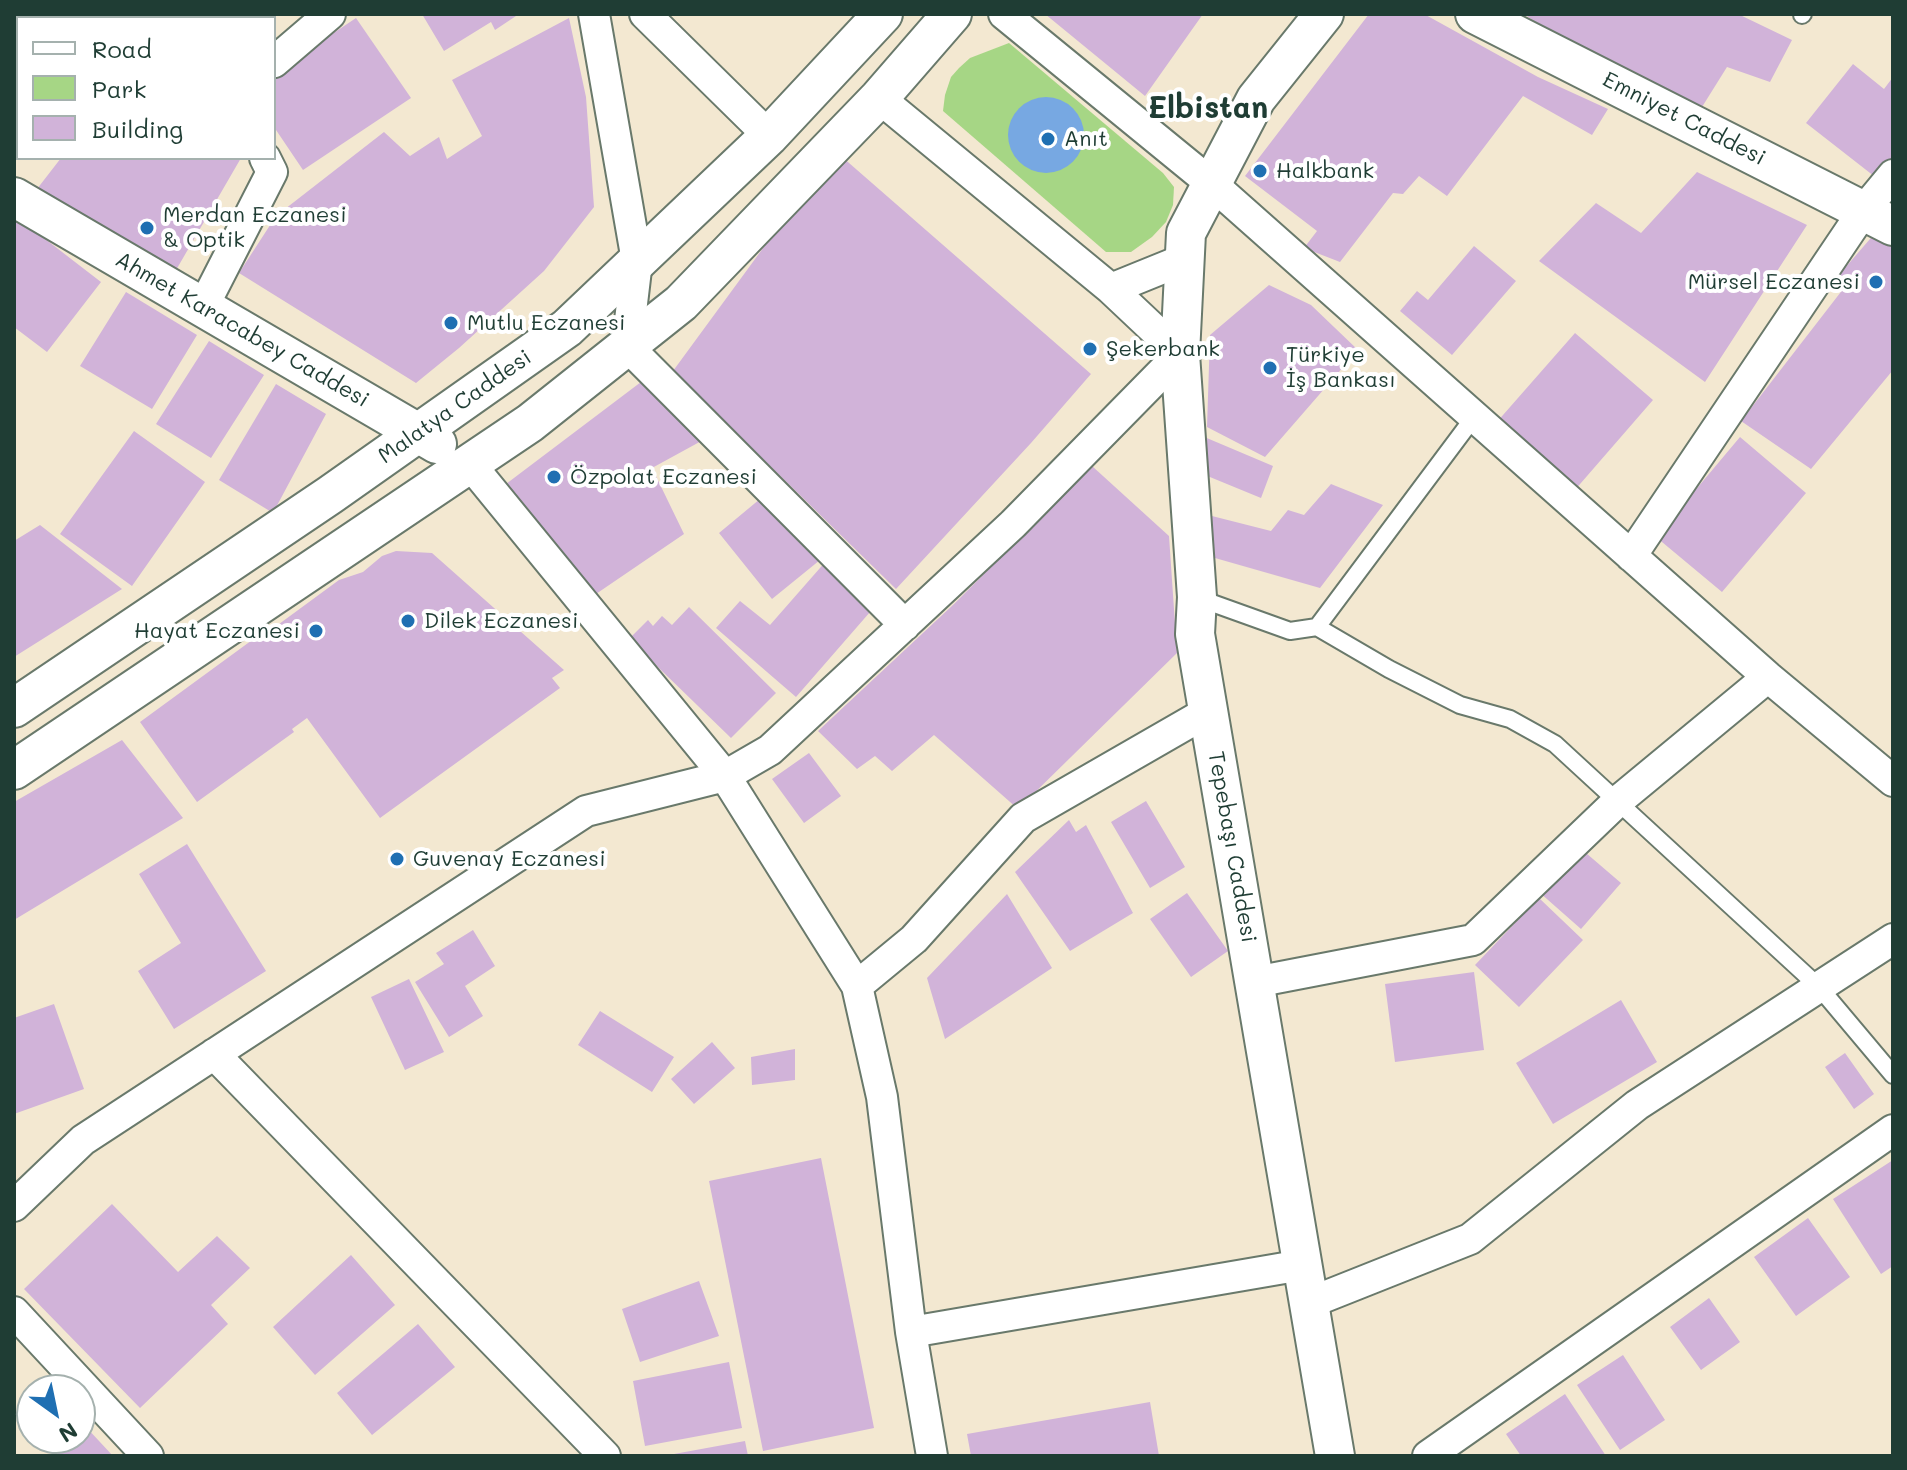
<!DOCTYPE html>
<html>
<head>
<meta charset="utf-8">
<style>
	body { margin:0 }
	#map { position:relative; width:1907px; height:1470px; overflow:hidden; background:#f3e8d1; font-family:Mali,sans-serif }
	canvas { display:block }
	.frame { position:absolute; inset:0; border:16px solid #1f3d34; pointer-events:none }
	.legend { position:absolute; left:16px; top:16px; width:260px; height:144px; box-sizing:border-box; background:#fff; border:2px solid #a5b1ae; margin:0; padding:10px 14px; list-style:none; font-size:24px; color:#1f3d34 }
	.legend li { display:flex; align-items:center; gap:16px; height:40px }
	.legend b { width:40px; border:2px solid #a5b1ae }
	.north { position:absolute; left:16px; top:1374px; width:80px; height:80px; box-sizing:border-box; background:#fff; border:2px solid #a5b1ae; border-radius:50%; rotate:147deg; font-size:22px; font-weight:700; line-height:32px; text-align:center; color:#1f3d34 }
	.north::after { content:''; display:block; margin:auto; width:28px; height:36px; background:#1f6fb2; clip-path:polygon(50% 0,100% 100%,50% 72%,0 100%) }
</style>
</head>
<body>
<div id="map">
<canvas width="1907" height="1470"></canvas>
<div class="frame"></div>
<ul class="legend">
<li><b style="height:10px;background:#fff"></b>Road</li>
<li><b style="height:22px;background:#a6d685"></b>Park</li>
<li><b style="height:22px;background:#d1b3d9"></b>Building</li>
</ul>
<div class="north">N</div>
</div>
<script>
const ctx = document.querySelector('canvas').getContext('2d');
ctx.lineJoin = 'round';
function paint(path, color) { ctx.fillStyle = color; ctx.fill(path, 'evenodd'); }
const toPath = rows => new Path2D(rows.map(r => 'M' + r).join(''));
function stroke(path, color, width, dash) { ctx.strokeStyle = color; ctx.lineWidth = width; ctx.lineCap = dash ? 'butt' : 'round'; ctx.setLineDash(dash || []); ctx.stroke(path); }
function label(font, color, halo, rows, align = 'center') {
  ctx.font = font + ' Mali,sans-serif'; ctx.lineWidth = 8; ctx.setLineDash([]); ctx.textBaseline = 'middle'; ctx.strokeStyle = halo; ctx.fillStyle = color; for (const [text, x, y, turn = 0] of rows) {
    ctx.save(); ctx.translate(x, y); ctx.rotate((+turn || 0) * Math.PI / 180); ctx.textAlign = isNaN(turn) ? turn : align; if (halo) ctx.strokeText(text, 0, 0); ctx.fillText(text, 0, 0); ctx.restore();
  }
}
const green = toPath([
	[1009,43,1163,173,1174,187,1173,205,1166,222,1152,237,1131,252,1106,252,943,111,945,95,951,77,959,68,970,58]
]);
const water = toPath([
	'1008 135a38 38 0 1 1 76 0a38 38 0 1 1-76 0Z'
]);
const building = toPath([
	[14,14,125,14,122,18,18,18,18,99,14,103],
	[422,14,519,14,495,30,491,22,444,51],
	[1045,14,1203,14,1145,96],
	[1369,14,1424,14,1538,77,1608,109,1592,135,1523,96,1447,196,1419,176,1403,194,1393,193,1340,262,1304,248,1317,231,1245,176],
	[1524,14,1738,14,1792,40,1770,82,1727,67,1702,107,1537,23],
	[356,18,411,98,303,170,274,127,274,73],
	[569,18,586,97,594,207,544,271,459,348,416,383,239,273,276,216,384,132,410,156,439,137,447,159,482,136,452,80],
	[1853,64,1884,89,1893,77,1893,163,1879,180,1806,123],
	[841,156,1091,374,1031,443,896,589,673,371,780,225],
	[61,158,241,158,172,277,37,189],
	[1697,172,1807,225,1705,382,1539,261,1596,203,1641,233],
	[14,215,101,282,47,352,14,327],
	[1876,232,1893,242,1893,370,1811,469,1741,421,1847,284,1838,276],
	[1474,246,1516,281,1452,355,1400,311,1417,291,1428,300],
	[1269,285,1311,305,1358,350,1265,457,1207,427,1210,335],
	[126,292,197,335,152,409,80,366],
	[1575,333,1653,400,1574,491,1496,423],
	[209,341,264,375,211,458,156,424],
	[641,382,705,439,652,468,684,534,593,596,506,484],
	[276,384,326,414,273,513,219,480],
	[134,431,205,482,132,586,60,534],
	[1202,436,1273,466,1261,498,1205,475],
	[1740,437,1806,493,1722,592,1656,537],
	[1092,466,1169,536,1177,653,1018,809,934,735,892,771,875,756,857,769,818,731,954,604],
	[1331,484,1383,505,1320,588,1201,554,1208,515,1271,531,1288,510,1304,515],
	[766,494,820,560,772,599,719,533],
	[40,525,122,589,14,657,14,541],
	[396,551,432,553,564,670,552,678,560,688,380,818,307,718,292,729,294,732,197,802,140,722,259,635,275,627,339,580,363,572,382,556],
	[827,560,877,604,796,697,716,628,740,601,770,625],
	[689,607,776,693,731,738,629,639,648,620,653,626,662,616,672,625],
	[122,740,183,818,14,920,14,802],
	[809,753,841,796,804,823,772,779],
	[1146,801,1185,867,1150,888,1111,822],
	[1069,820,1076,832,1086,825,1133,913,1070,951,1015,872],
	[187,844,266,971,174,1029,138,971,181,943,139,874],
	[1579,847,1621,883,1581,929,1539,892],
	[1187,893,1228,951,1191,977,1150,919],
	[1007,894,1052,968,945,1039,927,978],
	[1539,898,1583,940,1519,1007,1475,965],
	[473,930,495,966,465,986,483,1016,449,1037,415,982,444,964,436,953],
	[1474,972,1484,1050,1395,1062,1385,984],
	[409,979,444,1052,405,1070,371,997],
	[1621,1000,1657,1062,1553,1124,1516,1063],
	[54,1004,84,1089,14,1114,14,1018],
	[600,1011,674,1057,652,1092,578,1045],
	[712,1042,735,1068,694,1104,671,1079],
	[795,1049,795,1080,752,1085,751,1057],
	[1845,1053,1874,1094,1854,1109,1825,1067],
	[821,1158,874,1428,763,1451,709,1181],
	[1893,1160,1893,1266,1881,1274,1833,1199],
	[112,1204,178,1272,217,1236,250,1268,211,1305,228,1324,140,1408,24,1289],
	[1808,1218,1850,1277,1796,1316,1754,1257],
	[351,1255,395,1305,315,1375,273,1327],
	[699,1281,719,1336,640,1362,622,1309],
	[1709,1298,1740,1342,1701,1370,1670,1327],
	[418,1324,455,1367,372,1435,337,1393],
	[1623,1355,1665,1420,1620,1450,1577,1385],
	[729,1362,742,1428,645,1446,633,1381],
	[1565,1394,1606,1456,1521,1456,1506,1434],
	[1150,1402,1159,1456,971,1456,967,1434],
	[86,1427,113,1456,55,1456,74,1438,80,1438,80,1433],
	[745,1441,748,1456,674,1456,674,1454]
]);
const service = toPath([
	[1802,15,1803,14],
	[1198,598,1290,631,1317,627,1474,417],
	[1317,627,1389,669,1460,705,1510,719,1555,744,1819,987,1893,1075]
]);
const minor = toPath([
	[157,14,162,18],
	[594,14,637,261,627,346,905,625],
	[645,14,769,136],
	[1004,14,1212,184,1768,677,1893,781],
	[274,62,330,14],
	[879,98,1111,289,1185,259],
	[203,307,272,172,265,158],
	[470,464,725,776,857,986,882,1097,911,1332,932,1456],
	[1631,556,1864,210,1893,175],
	[1255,982,1473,940,1618,801,1768,677],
	[857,986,914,939,1023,818,1209,711],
	[214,1054,605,1456],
	[14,1206,83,1140,586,811,725,776,770,750,1013,524,1180,354,1111,289],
	[1309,1303,1470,1239,1637,1105,1893,939],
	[14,1312,148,1456],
	[911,1332,1302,1265],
	[1428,1456,1893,1130]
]);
const tertiary = toPath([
	[1324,14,1256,99,1186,233,1180,354,1197,597,1195,634,1335,1456],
	[1475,14,1893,226],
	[14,197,437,444],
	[14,708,330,495,567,328,769,136,883,14],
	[14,770,530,423,681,303,879,98,952,14]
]);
const markers = [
	[1048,139,8,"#1f6fb2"],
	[1260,171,8,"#1f6fb2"],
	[147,228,8,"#1f6fb2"],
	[1876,282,8,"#1f6fb2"],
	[451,323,8,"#1f6fb2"],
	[1090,349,8,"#1f6fb2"],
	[1270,368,8,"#1f6fb2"],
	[554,477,8,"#1f6fb2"],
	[408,621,8,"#1f6fb2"],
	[316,631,8,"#1f6fb2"],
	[397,859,8,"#1f6fb2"]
];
const streetNames = [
	["Emniyet Caddesi",1684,119,27],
	["Ahmet Karacabey Caddesi",242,330,30],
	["Malatya Caddesi",455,407,-35],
	["Tepebaşı Caddesi",1232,847,80]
];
const poiNames = [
	["Anıt",1064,139],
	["Halkbank",1276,171],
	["Merdan Eczanesi",163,215],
	["& Optik",163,240],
	["Mürsel Eczanesi",1860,282,"right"],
	["Mutlu Eczanesi",467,323],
	["Şekerbank",1106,349],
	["Türkiye",1286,355],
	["İş Bankası",1286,380],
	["Özpolat Eczanesi",570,477],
	["Dilek Eczanesi",424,621],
	["Hayat Eczanesi",300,631,"right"],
	["Guvenay Eczanesi",413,859]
];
const districtNames = [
	["Elbistan",1208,109]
];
paint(green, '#a6d685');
paint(water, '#77a8e2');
paint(building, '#d1b3d9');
stroke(service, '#69796b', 20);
stroke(minor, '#69796b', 34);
stroke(tertiary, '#69796b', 42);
stroke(service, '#fff', 16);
stroke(minor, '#fff', 30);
stroke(tertiary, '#fff', 38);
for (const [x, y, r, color] of markers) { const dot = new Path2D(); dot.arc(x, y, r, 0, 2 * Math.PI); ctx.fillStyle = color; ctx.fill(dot); stroke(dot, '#fff', 3); }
label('22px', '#1f3d34', '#fff', streetNames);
label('22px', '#1f3d34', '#fff', poiNames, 'left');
label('bold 30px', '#1f3d34', '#fff', districtNames);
</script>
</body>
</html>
